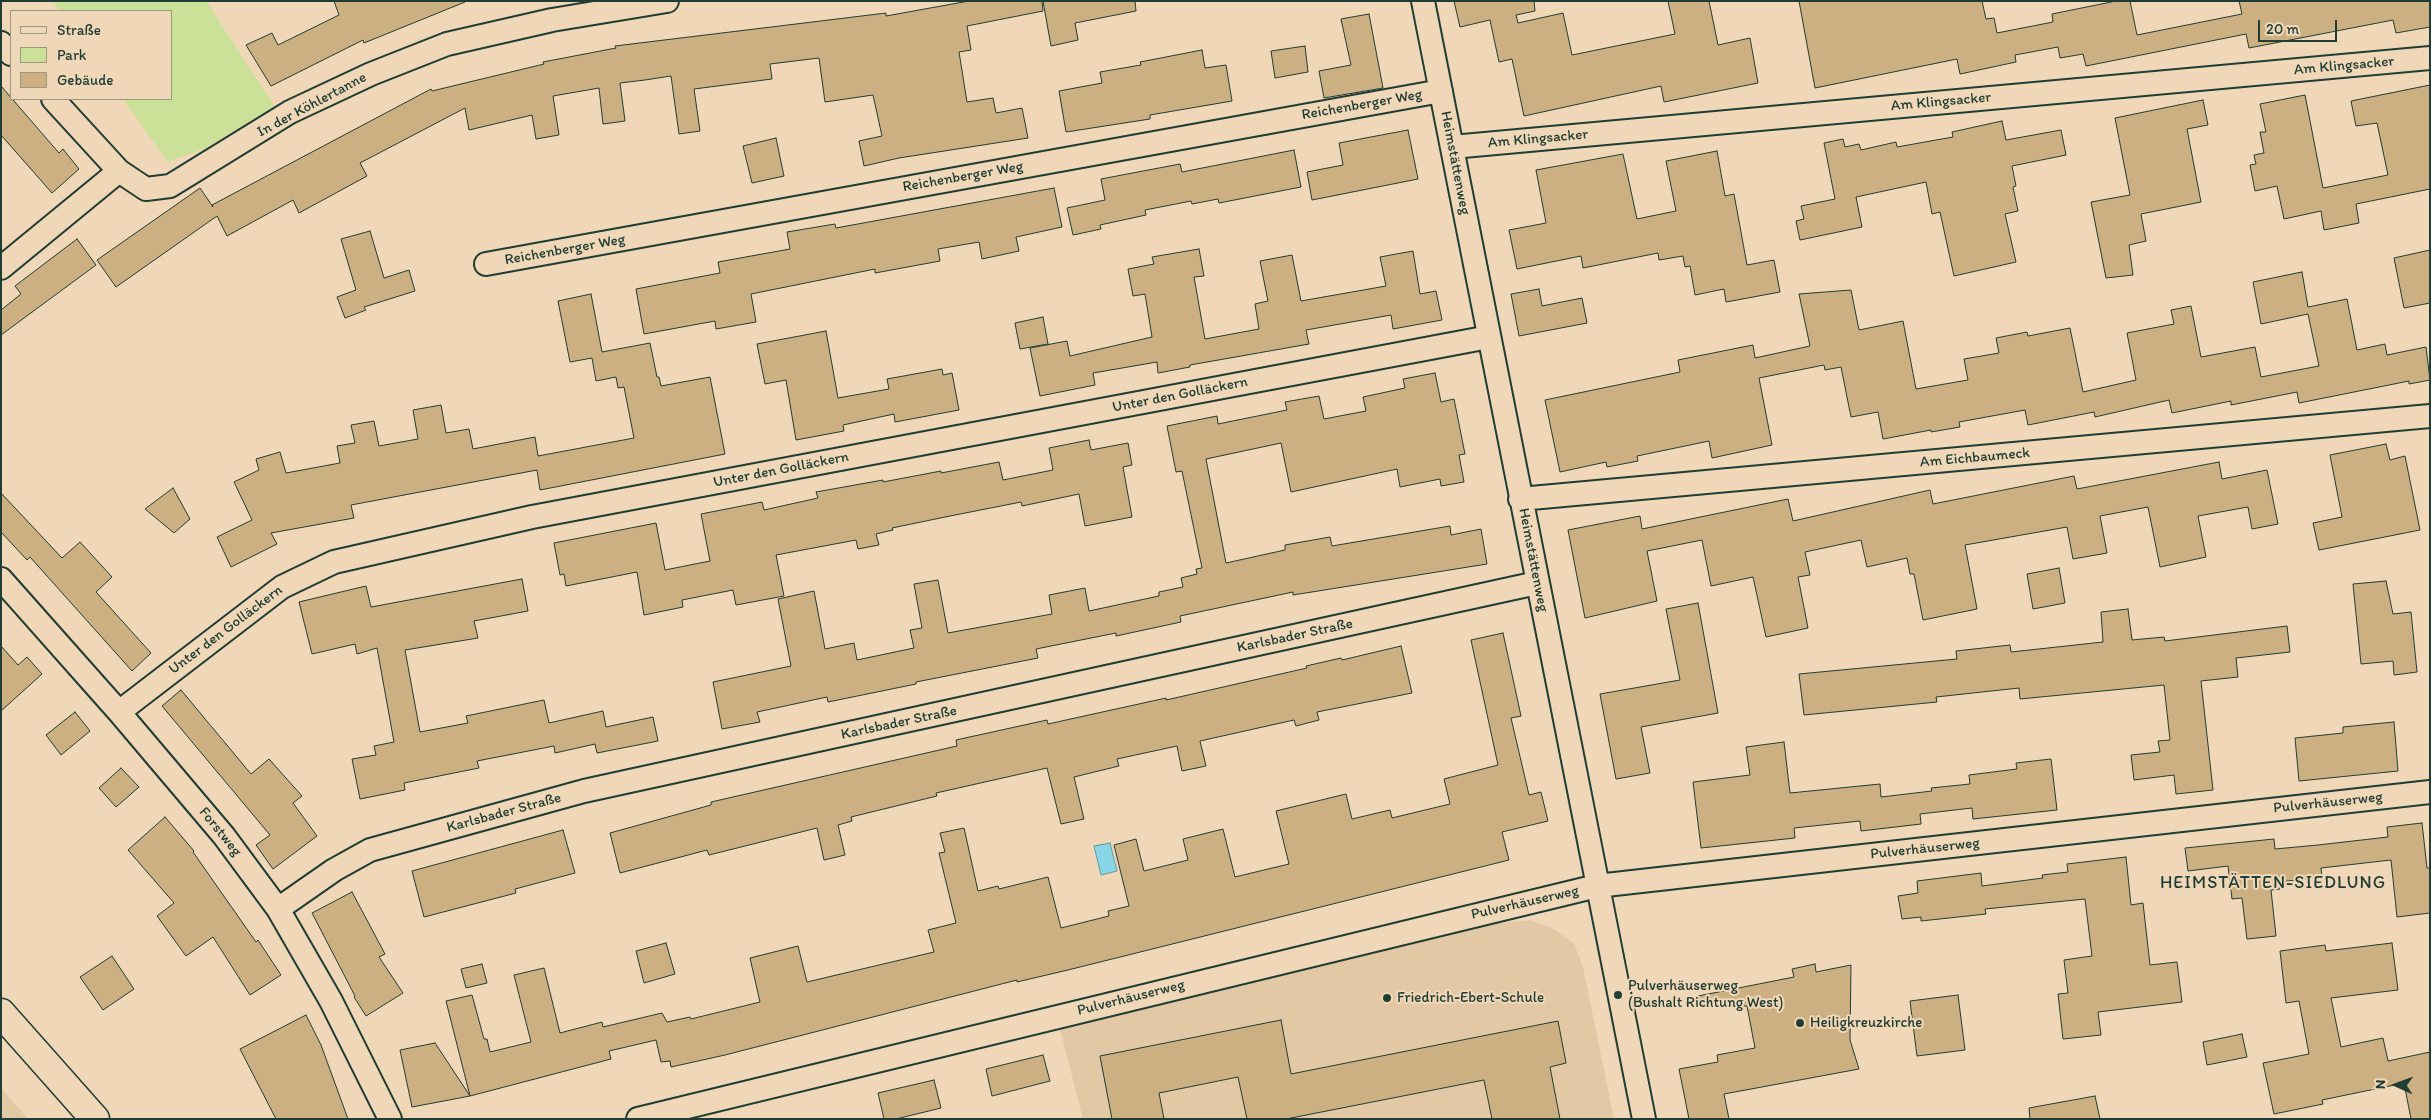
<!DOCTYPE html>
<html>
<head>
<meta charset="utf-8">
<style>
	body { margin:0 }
	#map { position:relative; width:2431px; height:1120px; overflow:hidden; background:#f0d7b7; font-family:Itim,sans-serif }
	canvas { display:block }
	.frame { position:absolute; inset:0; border:2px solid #1f3d34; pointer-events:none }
	.legend { position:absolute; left:10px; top:10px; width:162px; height:90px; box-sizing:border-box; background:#f0d7b7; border:1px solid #9c9983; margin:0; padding:6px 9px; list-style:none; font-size:15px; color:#1f3d34 }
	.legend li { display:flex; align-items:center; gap:10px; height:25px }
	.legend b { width:25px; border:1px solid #9c9983 }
	.north { position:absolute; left:2371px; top:1060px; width:50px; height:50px; -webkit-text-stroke:4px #f0d7b7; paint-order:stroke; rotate:272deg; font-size:14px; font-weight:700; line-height:20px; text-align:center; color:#1f3d34 }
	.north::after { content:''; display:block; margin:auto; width:18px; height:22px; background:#1f3d34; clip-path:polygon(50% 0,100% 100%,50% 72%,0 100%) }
	.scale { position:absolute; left:2258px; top:20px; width:79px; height:22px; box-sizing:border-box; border:2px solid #1f3d34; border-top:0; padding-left:6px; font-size:15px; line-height:18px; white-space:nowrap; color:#1f3d34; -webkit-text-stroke:4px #f0d7b7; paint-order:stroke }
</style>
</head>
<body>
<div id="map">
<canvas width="2431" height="1120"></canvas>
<div class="frame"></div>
<ul class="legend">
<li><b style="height:6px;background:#f0d7b7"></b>Straße</li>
<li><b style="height:14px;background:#cae197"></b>Park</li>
<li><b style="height:14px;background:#cdb082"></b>Gebäude</li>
</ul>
<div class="north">N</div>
<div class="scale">20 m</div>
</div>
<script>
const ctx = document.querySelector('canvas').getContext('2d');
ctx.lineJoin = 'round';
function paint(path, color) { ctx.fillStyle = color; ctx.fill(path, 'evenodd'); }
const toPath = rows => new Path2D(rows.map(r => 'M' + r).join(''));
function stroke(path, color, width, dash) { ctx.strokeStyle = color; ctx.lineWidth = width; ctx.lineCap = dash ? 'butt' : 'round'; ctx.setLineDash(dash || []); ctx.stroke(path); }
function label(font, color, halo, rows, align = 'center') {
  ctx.font = font + ' Itim,sans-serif'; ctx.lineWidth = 4; ctx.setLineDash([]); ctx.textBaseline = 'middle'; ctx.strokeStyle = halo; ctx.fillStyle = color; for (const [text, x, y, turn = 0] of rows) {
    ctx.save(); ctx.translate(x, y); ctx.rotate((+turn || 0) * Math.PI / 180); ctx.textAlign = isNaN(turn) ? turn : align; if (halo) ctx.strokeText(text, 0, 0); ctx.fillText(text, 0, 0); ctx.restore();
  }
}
const built = toPath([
	[1530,920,1552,928,1574,943,1583,967,1614,1119,1083,1119,1060,1029,1477,926],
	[1,1088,28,1119,1,1119]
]);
const green = toPath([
	[53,1,206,1,275,107,203,149,168,162,123,99,171,99,171,11,60,11]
]);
const water = toPath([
	[1110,843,1117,871,1101,875,1094,846,1110,843]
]);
const building = toPath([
	[334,1,465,1,465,2,364,43,363,40,271,86,246,45,272,33,278,45,339,15,334,1],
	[969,1,1042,1,1043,11,967,26,971,50,959,52,967,102,993,98,996,113,1022,108,1028,138,899,158,864,166,859,141,882,136,873,95,825,102,819,58,770,64,772,79,694,89,700,131,679,134,671,76,645,80,620,83,625,121,603,124,599,88,553,96,559,135,536,139,532,115,469,130,465,108,360,163,367,176,299,213,293,200,227,236,217,216,116,287,97,260,200,188,213,207,212,205,431,89,432,91,544,64,543,62,616,48,615,46,837,19,886,13,886,16,969,1],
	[1043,1,1135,1,1136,11,1075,23,1078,40,1051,46,1043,1],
	[1454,1,1534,1,1535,11,1516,15,1518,23,1563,13,1572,55,1675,34,1668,1,1709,1,1718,45,1750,38,1758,83,1664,102,1661,86,1524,116,1512,59,1499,62,1490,20,1460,27,1454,1],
	[1799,1,1982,1,1986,19,1994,18,1997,33,2053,22,2052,14,2116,1,2130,1,2137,35,2242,14,2239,1,2430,1,2430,27,2396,33,2393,20,2249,48,2246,34,2086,66,2083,54,2060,58,2058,47,2015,55,2016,62,1960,74,1957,59,1815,88,1799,1],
	[1369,14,1383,88,1324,98,1319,71,1351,65,1341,19,1369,14],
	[1305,46,1308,72,1275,78,1271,51,1305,46],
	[1202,50,1205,68,1226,65,1232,101,1150,115,1150,119,1066,132,1059,91,1102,83,1100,72,1141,65,1140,62,1202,50],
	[2430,85,2430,189,2356,204,2359,223,2324,230,2321,211,2284,219,2277,186,2255,191,2250,165,2256,164,2254,155,2264,153,2260,132,2266,132,2260,104,2305,95,2323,188,2388,175,2377,123,2356,126,2351,101,2430,85],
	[1,86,59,153,63,149,79,169,52,193,1,135,1,86],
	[2203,100,2208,125,2187,129,2201,202,2141,214,2146,241,2129,245,2133,275,2106,278,2091,202,2130,195,2115,118,2203,100],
	[2002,121,2006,140,2061,130,2066,155,2012,166,2016,186,2013,187,2018,211,2005,214,2016,262,1954,276,1940,212,1932,214,1926,182,1856,197,1862,227,1800,240,1796,221,1804,219,1801,206,1835,199,1824,143,1843,139,1845,147,1859,144,1861,150,1896,142,1897,147,1953,137,1952,132,2002,121],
	[1408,130,1418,179,1312,200,1307,172,1343,165,1339,143,1408,130],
	[776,138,784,176,752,183,743,146,776,138],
	[1294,150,1301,187,1219,203,1218,199,1192,204,1191,201,1145,210,1146,215,1100,225,1101,229,1073,235,1067,208,1105,200,1101,179,1180,164,1182,172,1294,150],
	[1717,151,1725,196,1734,194,1747,265,1774,260,1780,292,1726,302,1724,289,1695,295,1690,266,1685,267,1683,256,1659,260,1658,253,1583,268,1581,256,1517,269,1509,230,1546,223,1536,170,1623,154,1637,219,1676,211,1666,161,1717,151],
	[1054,188,1062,227,1016,237,1019,251,982,259,979,242,938,249,940,261,875,273,875,269,751,294,756,322,716,329,715,321,644,334,636,289,720,273,718,262,790,249,787,232,835,224,836,228,1054,188],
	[370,231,384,278,409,270,415,291,364,307,366,310,345,318,337,297,356,290,341,239,370,231],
	[77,239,96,265,1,335,1,310,21,294,15,286,77,239],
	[1199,249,1204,276,1194,277,1205,339,1259,329,1255,304,1268,301,1260,261,1292,255,1301,301,1386,286,1380,257,1413,251,1420,294,1436,291,1442,320,1393,329,1391,315,1306,330,1309,344,1190,365,1190,367,1158,373,1157,362,1093,373,1095,385,1040,396,1030,348,1067,341,1070,356,1152,337,1145,294,1133,296,1128,269,1154,264,1152,257,1199,249],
	[2430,250,2430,303,2404,308,2394,258,2430,250],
	[2302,272,2308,307,2347,299,2357,350,2385,344,2387,355,2426,347,2430,380,2409,384,2409,381,2299,403,2297,392,2231,405,2231,401,2172,413,2169,400,2095,417,2094,412,2028,425,2025,410,1959,422,1960,427,1931,432,1931,430,1883,439,1878,412,1851,417,1841,367,1825,370,1824,365,1759,378,1772,445,1712,458,1709,441,1637,456,1638,461,1607,467,1606,462,1560,472,1545,400,1680,372,1678,360,1753,345,1755,358,1810,346,1799,294,1851,290,1859,330,1903,321,1916,389,1968,380,1964,359,1999,353,1996,338,2027,332,2028,336,2070,328,2083,392,2136,380,2127,333,2174,324,2171,310,2191,306,2201,357,2255,347,2261,377,2319,366,2308,314,2261,324,2253,282,2302,272],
	[1539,289,1542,306,1582,298,1587,323,1519,336,1511,294,1539,289],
	[591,294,602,352,650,343,657,377,659,377,661,386,710,377,725,454,540,490,537,470,351,505,354,518,271,533,277,544,231,567,217,537,252,520,234,482,259,470,256,459,280,452,286,473,340,463,337,446,355,443,351,425,374,421,379,446,418,439,413,410,441,405,446,433,469,429,473,449,535,437,538,456,634,438,624,387,618,388,616,377,596,381,592,358,570,362,558,301,591,294],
	[1043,317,1048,344,1020,349,1015,323,1043,317],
	[826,331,838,398,889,389,887,379,942,369,943,375,952,373,959,410,895,422,894,414,843,425,844,431,796,440,786,380,765,384,757,344,826,331],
	[1435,373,1441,402,1454,399,1465,454,1459,455,1464,482,1441,486,1440,479,1400,487,1397,469,1291,492,1281,443,1206,459,1226,563,1285,550,1285,545,1330,537,1332,546,1450,526,1451,535,1481,529,1487,564,1293,595,1293,592,1180,616,1181,622,1116,636,1116,633,1036,649,1038,658,916,682,916,684,828,702,827,697,757,712,760,722,722,729,713,682,791,666,778,599,814,591,825,649,854,643,857,660,914,648,910,630,922,628,914,584,938,580,948,633,1052,614,1049,595,1085,588,1089,611,1159,596,1159,592,1183,587,1181,578,1197,574,1196,569,1202,568,1182,471,1176,472,1167,426,1217,416,1218,424,1287,410,1285,402,1319,396,1324,419,1366,411,1363,397,1405,388,1403,379,1435,373],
	[1089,440,1091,450,1128,443,1132,465,1123,467,1132,517,1085,526,1079,494,1022,506,1021,502,950,516,892,528,893,530,876,534,879,545,858,549,856,540,776,555,784,596,736,605,733,590,682,600,683,607,644,615,637,572,566,586,564,574,560,575,554,543,656,523,665,570,710,561,701,514,762,502,764,510,818,498,816,492,883,480,883,482,941,471,941,473,999,462,1003,480,1053,470,1049,448,1089,440],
	[2386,444,2390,460,2405,456,2420,530,2319,550,2313,523,2342,517,2330,455,2386,444],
	[2219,462,2222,479,2267,470,2278,524,2252,529,2248,507,2198,516,2206,557,2160,567,2148,507,2100,516,2107,553,2073,559,2067,527,1965,545,1977,609,1923,620,1914,574,1910,574,1907,558,1867,567,1861,540,1805,552,1810,575,1798,577,1808,628,1766,637,1753,577,1711,586,1702,540,1647,551,1657,601,1585,618,1568,530,1640,516,1642,529,1788,499,1793,521,1930,490,1933,504,2074,476,2077,489,2219,462],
	[173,488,190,519,174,533,145,509,173,488],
	[1,493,62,558,80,542,112,577,96,592,151,653,132,671,30,557,27,560,1,532,1,493],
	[2059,568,2065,603,2033,609,2027,574,2059,568],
	[522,579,528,611,474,621,478,638,405,650,420,732,468,723,466,716,544,700,549,723,603,711,606,727,653,717,658,741,597,753,595,744,555,753,554,746,477,761,479,768,404,783,405,790,360,799,352,759,376,755,374,746,394,742,377,648,357,654,355,644,312,654,299,602,366,586,371,607,522,579],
	[2386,581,2393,614,2411,612,2417,672,2394,675,2393,661,2361,664,2353,584,2386,581],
	[1698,603,1718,713,1641,727,1650,773,1616,779,1600,694,1680,680,1666,609,1698,603],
	[2128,609,2132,640,2164,637,2165,641,2287,626,2290,652,2236,658,2238,677,2201,681,2213,790,2176,794,2174,775,2134,780,2131,755,2160,752,2158,741,2170,740,2164,685,2020,699,2019,688,1936,697,1937,702,1804,715,1799,674,1957,659,1956,651,2010,645,2011,652,2103,642,2101,612,2128,609],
	[1503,633,1521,716,1511,718,1529,795,1541,792,1548,821,1502,832,1509,860,1072,969,1017,982,1017,980,725,1055,671,1067,670,1061,661,1062,656,1040,609,1051,611,1059,470,1096,446,1001,472,995,484,1039,487,1039,490,1052,531,1042,514,975,544,968,560,1033,602,1022,603,1027,662,1013,667,1022,690,1017,691,1019,760,1002,750,958,798,946,807,982,934,952,928,930,956,923,939,853,945,852,940,833,964,828,978,891,998,886,999,889,1048,877,1061,928,1109,916,1108,911,1129,906,1114,845,1136,839,1144,871,1188,860,1183,839,1223,829,1235,877,1289,864,1276,811,1346,794,1352,819,1390,810,1392,818,1450,804,1444,779,1498,765,1471,640,1503,633],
	[1,646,18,665,27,657,42,674,1,711,1,646],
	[1401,646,1412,693,1317,712,1319,720,1296,726,1294,720,1200,741,1206,766,1182,771,1177,746,1117,759,1119,766,1074,777,1084,819,1061,824,1047,768,936,793,937,796,851,817,852,821,838,825,845,855,824,860,817,828,709,855,707,850,620,873,610,833,711,805,711,802,957,746,956,740,1047,720,1048,724,1166,698,1166,700,1307,668,1306,666,1341,658,1342,660,1401,646],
	[181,690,251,774,269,759,302,796,293,803,317,836,273,869,256,845,270,835,162,706,181,690],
	[75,712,90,731,61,755,46,735,75,712],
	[2394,722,2398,771,2299,781,2295,738,2343,733,2343,727,2394,722],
	[1784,742,1790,793,1880,784,1881,797,1932,791,1931,788,1970,784,1969,775,2017,769,2016,763,2051,759,2057,810,1973,819,1972,808,1920,814,1921,824,1861,831,1860,821,1794,828,1795,838,1701,848,1693,782,1750,775,1746,747,1784,742],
	[121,768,139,787,116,807,99,788,121,768],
	[165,817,194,851,193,852,256,942,258,940,281,975,250,995,213,937,186,956,157,916,174,903,128,850,165,817],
	[2422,823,2427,868,2430,868,2430,913,2397,917,2391,860,2321,868,2322,877,2279,882,2280,889,2271,890,2276,936,2247,939,2242,898,2232,899,2228,866,2188,871,2185,848,2274,839,2275,849,2318,845,2388,837,2387,827,2422,823],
	[563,830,575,873,515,889,516,893,424,917,412,871,563,830],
	[2126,857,2131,905,2143,903,2150,965,2177,962,2182,1002,2098,1012,2101,1035,2063,1039,2058,994,2068,993,2064,960,2092,956,2085,899,1985,909,1986,914,1921,921,1921,917,1902,919,1898,896,1918,893,1917,881,1981,873,1982,886,2043,878,2042,875,2068,872,2067,864,2126,857],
	[352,892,385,954,379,957,403,993,366,1016,354,997,355,996,312,913,352,892],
	[666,943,675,974,644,983,636,951,666,943],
	[2392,943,2398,990,2331,998,2341,1047,2383,1038,2388,1061,2430,1052,2430,1119,2411,1119,2404,1083,2322,1100,2323,1104,2274,1114,2263,1063,2309,1054,2299,1001,2286,1003,2280,951,2325,945,2326,951,2392,943],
	[112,956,134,989,103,1010,80,977,112,956],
	[482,964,487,983,466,988,461,969,482,964],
	[1815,964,1816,972,1851,965,1850,1040,1859,1069,1724,1094,1729,1119,1689,1119,1679,1069,1718,1062,1717,1055,1755,1048,1747,1006,1699,1007,1698,996,1794,977,1792,969,1815,964],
	[1958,995,1965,1050,1917,1056,1910,1001,1958,995],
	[306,1015,321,1045,348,1119,276,1119,240,1049,306,1015],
	[1281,1020,1291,1074,1558,1021,1566,1063,1550,1067,1560,1119,1492,1119,1484,1080,1286,1119,1247,1119,1238,1077,1159,1093,1164,1119,1112,1119,1100,1056,1281,1020],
	[2242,1034,2247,1057,2207,1065,2203,1042,2242,1034],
	[435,1043,470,1096,412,1107,400,1050,435,1043],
	[1043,1055,1050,1081,992,1096,986,1069,1043,1055],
	[934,1080,941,1108,896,1119,884,1119,878,1093,934,1080],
	[2095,1096,2100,1119,2030,1119,2029,1108,2095,1096]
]);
const street = toPath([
	[1423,1,1644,1119],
	[1,43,11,54],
	[53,99,119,171,146,189,170,186,290,112,371,74,447,44,552,20,667,1],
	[1452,147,2430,58],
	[486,264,1441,91],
	[1,268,119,171],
	[1520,499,2430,416],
	[1,579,119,712,224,836,278,909,331,1001,390,1119],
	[119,712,282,587,334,562,532,517,1489,337],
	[278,909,334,870,370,850,584,791,1537,583],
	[638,1119,1597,886,2430,792]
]);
const secondary = toPath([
	[1,1013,95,1119]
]);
const markers = [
	[1618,995,5,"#1f3d34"],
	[1387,998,5,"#1f3d34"],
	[1800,1023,5,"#1f3d34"]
];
const streetNames = [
	["Am Klingsacker",2344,66,-5],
	["Am Klingsacker",1941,102,-5],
	["In der Köhlertanne",312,105,-28],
	["Reichenberger Weg",1362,105,-10],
	["Am Klingsacker",1538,139,-5],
	["Heimstättenweg",1455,163,79],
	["Reichenberger Weg",963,177,-10],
	["Reichenberger Weg",565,250,-10],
	["Unter den Golläckern",1180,395,-11],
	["Am Eichbaumeck",1975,458,-5],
	["Unter den Golläckern",781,470,-11],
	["Heimstättenweg",1533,560,79],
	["Unter den Golläckern",226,630,-37],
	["Karlsbader Straße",1295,636,-12],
	["Karlsbader Straße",899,723,-12],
	["Pulverhäuserweg",2328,803,-6],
	["Karlsbader Straße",504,813,-15],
	["Forstweg",220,832,51],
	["Pulverhäuserweg",1925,849,-6],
	["Pulverhäuserweg",1525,903,-13],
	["Pulverhäuserweg",1131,998,-14]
];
const poiNames = [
	["Pulverhäuserweg",1628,986],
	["(Bushalt Richtung West)",1628,1003],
	["Friedrich-Ebert-Schule",1397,998],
	["Heiligkreuzkirche",1810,1023]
];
const quarterNames = [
	["HEIMSTÄTTEN-SIEDLUNG",2273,883]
];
paint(built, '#e2c8a5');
paint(green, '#cae197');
paint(water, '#88d6e6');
stroke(water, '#5e999f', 1);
paint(building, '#cdb082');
stroke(building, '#1f3d34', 1);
stroke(street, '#1f3d34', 26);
stroke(secondary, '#1f3d34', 31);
stroke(street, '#f0d7b7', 22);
stroke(secondary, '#f0d7b7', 28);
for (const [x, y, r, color] of markers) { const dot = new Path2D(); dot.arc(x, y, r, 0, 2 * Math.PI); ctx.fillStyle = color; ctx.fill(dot); stroke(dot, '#f0d7b7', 2); }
label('15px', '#1f3d34', '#f0d7b7', streetNames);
label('15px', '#1f3d34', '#f0d7b7', poiNames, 'left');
ctx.letterSpacing = '1px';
label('18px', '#1f3d34', '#f0d7b7', quarterNames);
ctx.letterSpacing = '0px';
</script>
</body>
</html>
